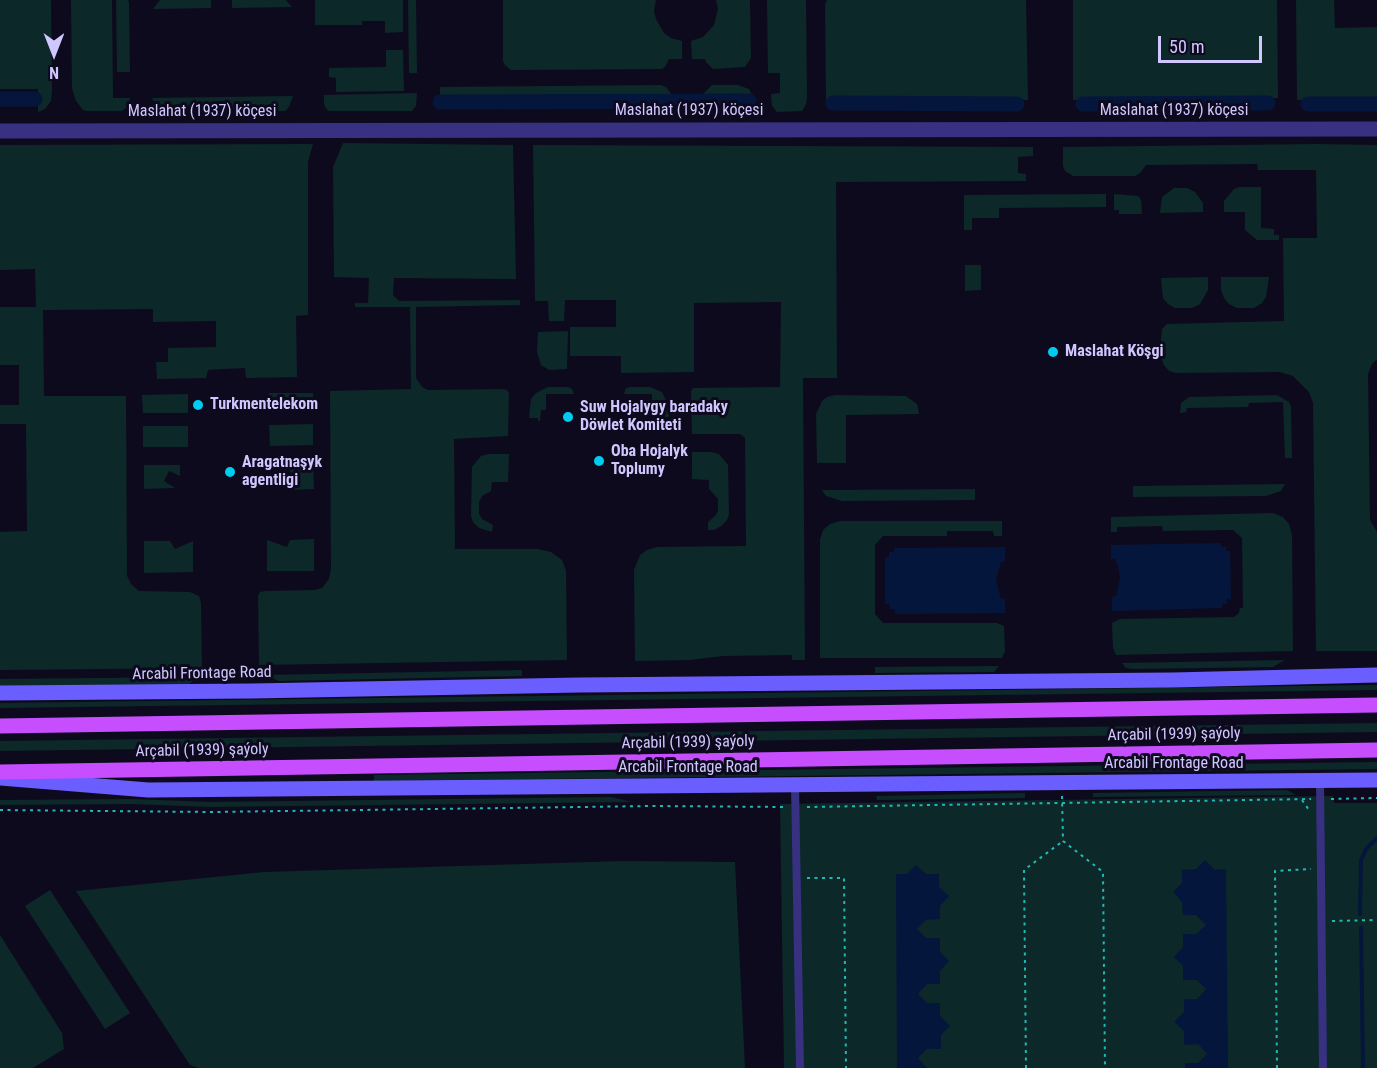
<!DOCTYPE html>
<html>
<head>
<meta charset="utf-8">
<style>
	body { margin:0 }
	#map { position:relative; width:1377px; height:1068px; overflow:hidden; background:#0e0a1e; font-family:"Roboto Condensed",sans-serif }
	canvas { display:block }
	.north { position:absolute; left:24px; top:24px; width:60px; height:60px; -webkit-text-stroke:4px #0e0a1e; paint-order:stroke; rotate:180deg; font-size:16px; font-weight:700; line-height:24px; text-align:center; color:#d0c7ff }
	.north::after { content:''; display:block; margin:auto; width:21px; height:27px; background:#d0c7ff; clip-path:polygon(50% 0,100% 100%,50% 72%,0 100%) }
	.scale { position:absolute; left:1158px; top:36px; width:104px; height:27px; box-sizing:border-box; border:3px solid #d0c7ff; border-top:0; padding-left:8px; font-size:18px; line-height:21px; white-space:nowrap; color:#d0c7ff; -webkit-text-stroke:4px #0e0a1e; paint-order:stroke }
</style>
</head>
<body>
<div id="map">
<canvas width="1377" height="1068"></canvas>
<div class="north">N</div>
<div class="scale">50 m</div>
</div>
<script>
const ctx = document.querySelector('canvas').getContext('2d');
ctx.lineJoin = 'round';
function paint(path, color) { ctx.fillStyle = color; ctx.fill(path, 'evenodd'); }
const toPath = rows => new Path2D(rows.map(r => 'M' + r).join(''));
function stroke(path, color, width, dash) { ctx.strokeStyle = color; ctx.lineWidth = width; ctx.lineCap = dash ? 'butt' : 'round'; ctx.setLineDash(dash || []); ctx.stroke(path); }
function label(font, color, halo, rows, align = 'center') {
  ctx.font = font + ' "Roboto Condensed",sans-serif'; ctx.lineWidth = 6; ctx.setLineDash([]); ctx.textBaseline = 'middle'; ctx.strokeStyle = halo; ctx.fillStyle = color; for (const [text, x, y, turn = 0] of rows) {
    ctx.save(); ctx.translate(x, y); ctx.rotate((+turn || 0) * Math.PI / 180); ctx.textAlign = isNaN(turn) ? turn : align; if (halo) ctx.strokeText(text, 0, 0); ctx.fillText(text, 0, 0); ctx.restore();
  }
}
const green = toPath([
	[0,0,51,0,52,90,51,101,45,109,38,112,38,89,0,89],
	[71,0,112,0,113,98,130,98,127,107,122,111,87,111,83,110,76,101,72,88],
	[116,0,128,0,129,3,130,72,117,72],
	[160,0,211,0,211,8,153,9],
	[232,0,286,0,292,7,232,8],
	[315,0,403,0,403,32,385,33,385,21,362,21,362,25,315,25],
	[408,0,416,0,417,73,409,73],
	[503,0,656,0,654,11,656,19,664,33,671,38,682,41,682,59,669,59,665,67,662,69,511,70,505,65,503,61],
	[716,0,750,0,751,58,745,67,713,69,706,62,705,59,692,59,691,41,703,37,714,25,718,9],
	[767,0,806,0,807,97,806,104,802,111,777,112,772,106,771,94,780,93,780,73,768,73],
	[827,0,1026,0,1028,100,826,100,825,5],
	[1073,0,1277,0,1278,98,1073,100],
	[1296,0,1334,0,1335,28,1377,27,1377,99,1297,100],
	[386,50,403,50,404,91,336,92,336,78,329,77,329,68,386,67],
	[661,85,666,87,672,95,702,95,712,85,738,85,749,89,753,97,440,98,440,87],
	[417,93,416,106,412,111,329,111,325,107,324,103,324,95],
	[293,96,289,107,285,111,162,112,158,109,152,98],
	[343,143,513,145,516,279,394,278,393,295,399,301,520,300,520,305,416,307,416,378,422,387,428,390,503,389,507,390,509,394,508,436,454,439,455,549,538,549,551,552,562,560,566,571,567,660,259,665,258,596,260,592,266,591,315,590,322,588,329,579,331,569,330,391,411,389,410,307,355,307,355,303,368,303,369,278,334,277,333,167],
	[313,144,308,162,308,315,296,316,297,377,246,378,245,368,222,369,208,370,206,378,157,379,156,362,168,362,168,348,216,347,216,321,153,322,153,309,43,310,44,396,126,396,127,576,131,584,139,591,190,592,199,596,201,603,202,668,0,670,0,532,27,531,26,424,0,424,0,405,19,405,19,365,0,365,0,307,36,307,35,269,0,270,0,145],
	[1316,144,1377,145,1377,359,1372,364,1368,374,1370,520,1377,532,1377,651,1316,651,1313,403,1309,392,1293,376,1280,372,1176,373,1169,371,1164,365,1161,358,1161,338,1162,329,1167,324,1284,321,1283,238,1317,238,1316,170,1258,170,1257,164,1146,165,1140,173,1135,176,1073,176,1065,171,1063,166,1063,147],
	[533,145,1033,147,1033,156,1018,157,1018,173,1026,174,1026,181,836,182,837,378,803,378,805,660,792,660,792,655,723,656,690,660,635,661,634,570,640,555,647,550,657,547,746,546,745,438,740,434,692,434,691,391,693,388,780,387,781,302,694,303,694,372,621,373,621,356,570,356,570,327,616,327,616,300,565,300,564,321,549,321,548,301,535,301],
	[1239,187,1261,187,1261,228,1274,229,1274,235,1279,235,1279,240,1257,240,1245,230,1245,212,1224,212,1224,201,1234,189],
	[1174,188,1187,188,1195,192,1203,203,1203,212,1160,213,1162,197],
	[1106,194,1106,207,999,208,999,218,972,218,972,230,964,230,964,195],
	[1114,194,1138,196,1141,200,1142,214,1119,214,1119,210,1114,210],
	[965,265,981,265,981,290,965,291],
	[1208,277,1208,290,1200,304,1192,308,1175,308,1168,304,1163,298,1161,278],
	[1221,277,1269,277,1266,297,1262,303,1254,308,1237,308,1229,304,1224,298,1221,290],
	[568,331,567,369,549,370,541,365,537,352,538,332],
	[548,387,568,387,572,389,574,394,546,394,546,410,541,410,540,421,538,421,538,418,529,418,531,399,536,393],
	[630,387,650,387,662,392,669,407,669,417,661,417,660,421,657,421,657,410,652,409,652,394,624,394,626,388],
	[313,393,313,411,269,412,269,393],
	[188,394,188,413,143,413,142,395],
	[835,395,906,396,917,404,919,414,846,415,846,463,817,463,816,414,822,401,827,397],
	[1277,395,1289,402,1291,407,1292,458,1285,458,1283,402,1249,403,1248,407,1187,408,1186,412,1180,413,1181,403,1189,397],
	[313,424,313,445,270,446,269,425],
	[143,426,188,426,188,447,143,447],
	[692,452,711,452,719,454,728,465,729,514,727,520,721,526,714,530,708,530,708,522,715,516,718,511,718,499,709,489,709,480,692,479],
	[489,454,509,454,508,482,492,482,491,491,482,496,479,502,479,514,482,519,493,525,492,532,479,528,473,522,471,516,472,467,481,456],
	[313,462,314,489,286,490,285,485,295,479,288,468,279,473,279,463],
	[144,465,180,465,180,476,169,471,164,481,175,488,144,489],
	[1285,484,1281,491,1266,496,1133,497,1133,486],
	[975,489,975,500,842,501,826,496,822,490],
	[1273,513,1283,517,1289,524,1292,535,1293,651,1116,655,1113,648,1112,623,1120,619,1234,617,1239,613,1240,608,1243,608,1242,538,1233,530,1163,531,1162,526,1117,527,1117,532,1111,532,1111,517],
	[840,521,1002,521,1002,536,994,536,993,531,947,531,947,536,883,536,875,545,875,614,883,623,997,623,1004,626,1005,651,1002,658,820,658,820,540,823,530,830,524],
	[314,539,314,571,267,571,267,540,287,547,290,540],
	[144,541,170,541,175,549,193,541,193,572,144,573],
	[1285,660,1273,667,1133,669,1126,668,1122,663],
	[999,666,994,672,875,673,875,667],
	[522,670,522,676,279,681,265,675],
	[195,677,191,683,186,685,0,686,0,679],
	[1377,685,1377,690,0,708,0,703],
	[1377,723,1377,732,0,751,0,741],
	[1377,762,1377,769,374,781,374,775],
	[1287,790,1296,795,1093,797,1093,793],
	[1025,793,1025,798,877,800,876,796],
	[1333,796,1334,803,1377,803,1377,1068,784,1068,780,804],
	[611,797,632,802,210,807,131,804,0,805,0,800,131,799,210,802],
	[623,861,735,862,745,1068,199,1068,190,1065,76,891,264,872],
	[50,890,130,1013,105,1029,25,906],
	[0,935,62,1033,64,1049,33,1068,0,1068]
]);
const water = toPath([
	[1221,543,1221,547,1226,547,1226,551,1230,551,1231,599,1227,599,1227,604,1222,604,1222,608,1112,611,1112,597,1116,596,1120,578,1118,565,1115,559,1111,559,1111,545],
	[1005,547,1005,561,1001,562,996,580,1001,599,1005,599,1005,613,895,614,894,609,890,609,890,604,885,604,885,557,889,557,889,552,894,552,894,548],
	[1205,860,1215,870,1226,869,1228,1068,1185,1068,1185,1063,1198,1063,1207,1054,1198,1044,1184,1045,1184,1031,1174,1022,1184,1012,1184,999,1197,999,1206,989,1197,980,1183,980,1183,966,1174,957,1183,947,1183,934,1196,934,1206,925,1196,915,1183,915,1182,902,1173,892,1182,883,1182,870,1196,869],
	[916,865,926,874,939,874,939,887,949,896,940,906,940,919,926,920,917,929,926,938,940,938,940,952,949,961,940,971,940,984,927,984,918,994,927,1003,940,1003,940,1016,950,1026,941,1035,941,1049,927,1049,918,1058,927,1068,941,1068,897,1068,896,874,907,874]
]);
const stream = toPath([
	[1360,914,1361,860,1366,849,1377,838],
	[1361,928,1363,1068]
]);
const canal = toPath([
	[0,99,35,99],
	[440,102,749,101],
	[833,103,1017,104],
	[1083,104,1268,103],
	[1308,104,1377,104]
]);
const path = toPath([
	[1062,796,1063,841,1103,872,1105,1068],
	[1331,799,1377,798],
	[1302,800,1309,810],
	[807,807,1311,799],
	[0,810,212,812,653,806,786,807],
	[807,878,844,878,846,1068],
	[1332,921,1377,920],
	[1026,1068,1024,870,1063,841],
	[1277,1068,1275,871,1311,869]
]);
const lane = toPath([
	[1320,781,1323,1068],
	[795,785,800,1068]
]);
const street = toPath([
	[0,131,1377,129]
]);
const secondary = toPath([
	[0,693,252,691,580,685,1173,680,1377,675],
	[0,778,148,790,1377,780]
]);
const primary = toPath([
	[0,726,1377,705],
	[0,772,1377,750]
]);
const markers = [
	[1053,352,6,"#00ccf2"],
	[198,405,6,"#00ccf2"],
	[568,417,6,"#00ccf2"],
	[599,461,6,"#00ccf2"],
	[230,472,6,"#00ccf2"]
];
const streetNames = [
	["Maslahat (1937) köçesi",689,111],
	["Maslahat (1937) köçesi",1174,111],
	["Maslahat (1937) köçesi",202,112],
	["Arcabil Frontage Road",202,674,-1],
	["Arçabil (1939) şaýoly",1174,735,-1],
	["Arçabil (1939) şaýoly",688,743,-1],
	["Arçabil (1939) şaýoly",202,751,-1],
	["Arcabil Frontage Road",1174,764],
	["Arcabil Frontage Road",688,768]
];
const poiNames = [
	["Maslahat Köşgi",1065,352],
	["Turkmentelekom",210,405],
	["Suw Hojalygy baradaky",580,408],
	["Döwlet Komiteti",580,426],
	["Oba Hojalyk",611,452],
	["Toplumy",611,470],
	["Aragatnaşyk",242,463],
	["agentligi",242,481]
];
paint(green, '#0d2828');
paint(water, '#05163c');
stroke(stream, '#05163c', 4);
stroke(canal, '#05163c', 15);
stroke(path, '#22b8b7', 2, [3, 4.5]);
stroke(lane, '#383081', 8);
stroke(street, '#383081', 15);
stroke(secondary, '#6b5eff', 15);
stroke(primary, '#c74eff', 15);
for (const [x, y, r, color] of markers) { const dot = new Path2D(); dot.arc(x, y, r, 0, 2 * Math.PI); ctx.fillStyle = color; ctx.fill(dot); stroke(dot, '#0e0a1e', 2); }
label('16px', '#d0c7ff', '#0e0a1e', streetNames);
label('bold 16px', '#d0c7ff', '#0e0a1e', poiNames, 'left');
</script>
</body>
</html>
